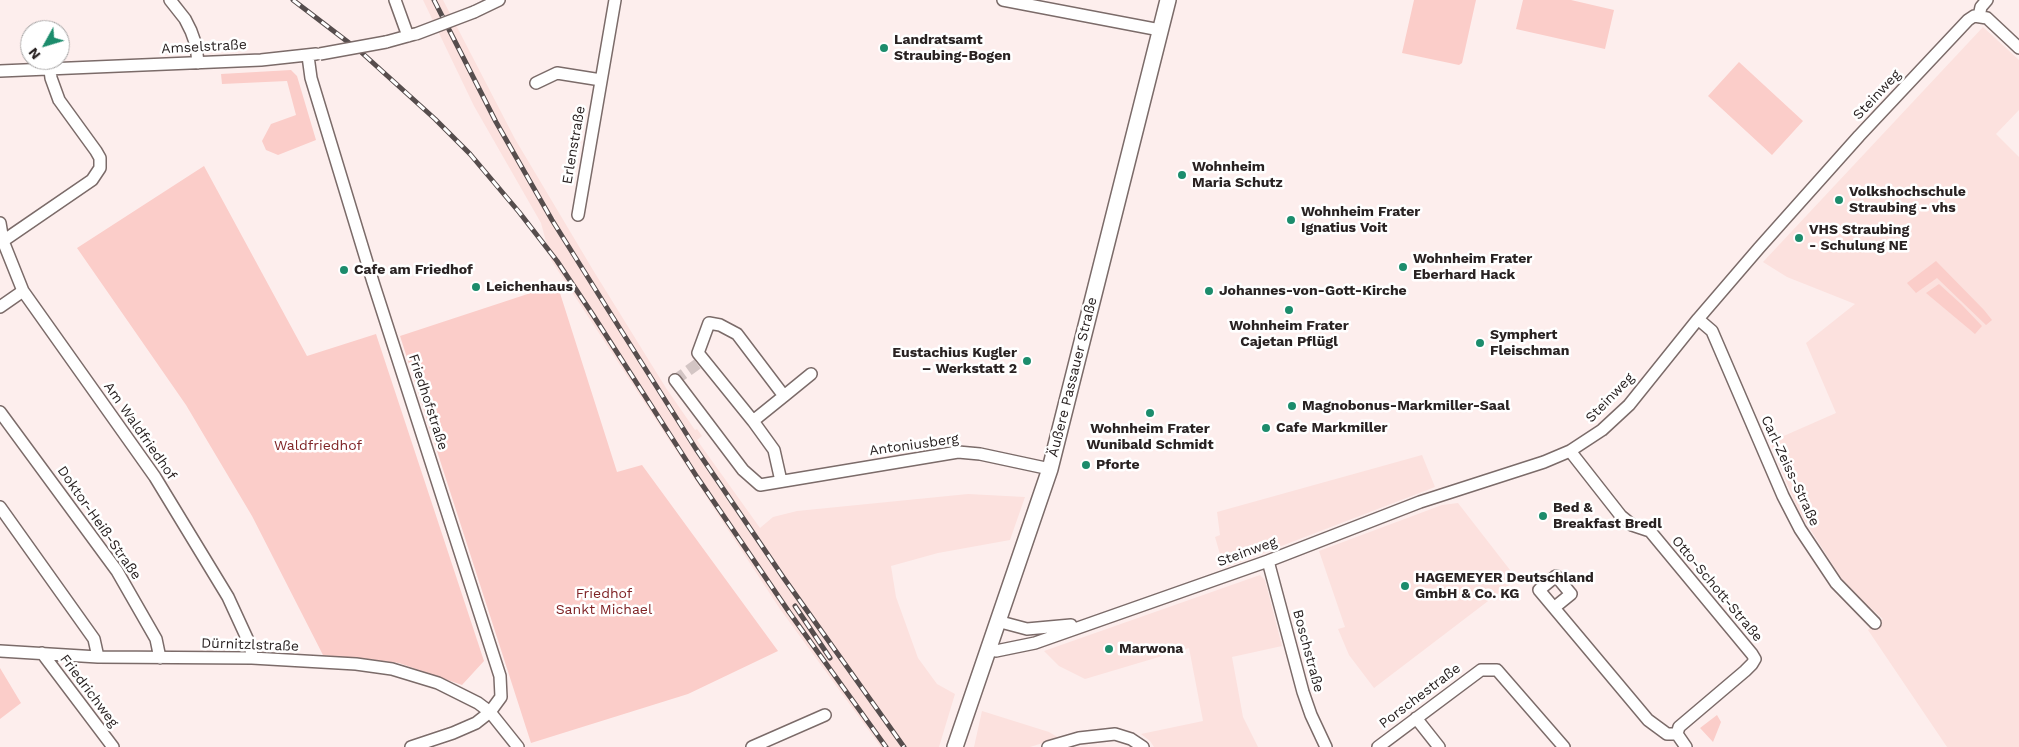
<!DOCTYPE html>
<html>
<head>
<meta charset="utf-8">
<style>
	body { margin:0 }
	#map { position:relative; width:2019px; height:747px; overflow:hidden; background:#fdeeed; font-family:"Work Sans",sans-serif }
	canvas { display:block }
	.north { position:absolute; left:20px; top:20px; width:50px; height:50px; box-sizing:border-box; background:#fff; border:1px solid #a9a7a7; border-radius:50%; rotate:231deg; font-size:14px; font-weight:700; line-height:20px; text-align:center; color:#292222 }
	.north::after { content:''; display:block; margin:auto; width:18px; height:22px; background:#1c8c6c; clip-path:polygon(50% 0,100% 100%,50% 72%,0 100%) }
</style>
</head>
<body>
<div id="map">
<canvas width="2019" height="747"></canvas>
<div class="north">N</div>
</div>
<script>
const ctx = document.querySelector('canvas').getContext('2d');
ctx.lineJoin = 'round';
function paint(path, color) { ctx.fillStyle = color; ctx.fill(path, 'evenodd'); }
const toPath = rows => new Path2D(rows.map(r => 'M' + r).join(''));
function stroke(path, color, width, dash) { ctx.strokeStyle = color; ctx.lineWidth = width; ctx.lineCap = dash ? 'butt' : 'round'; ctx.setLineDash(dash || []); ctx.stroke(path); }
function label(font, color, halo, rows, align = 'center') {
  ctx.font = font + ' "Work Sans",sans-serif'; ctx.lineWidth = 5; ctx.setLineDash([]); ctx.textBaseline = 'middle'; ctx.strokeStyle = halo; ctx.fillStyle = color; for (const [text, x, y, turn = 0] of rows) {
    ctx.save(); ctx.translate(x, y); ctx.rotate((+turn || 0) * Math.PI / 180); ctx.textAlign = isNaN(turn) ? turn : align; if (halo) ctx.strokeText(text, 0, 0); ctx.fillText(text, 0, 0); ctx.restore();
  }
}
const built = toPath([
	[423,0,443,0,515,139,593,270,666,388,695,430,697,429,702,436,697,440,760,528,773,517,797,511,968,494,1025,497,1010,540,938,553,891,566,896,597,918,658,937,684,955,694,939,747,881,747,780,609,551,260,541,223,474,106],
	[1983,27,2019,60,2019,110,1996,134,2019,157,2019,747,1947,747,1868,630,1875,623,1883,619,1848,589,1798,510,1770,442,1836,413,1806,343,1855,304,1787,277,1763,262],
	[1422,455,1435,487,1224,568,1215,537,1220,535,1217,512],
	[1458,503,1517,579,1374,688,1349,655,1338,629,1345,627,1319,551,1442,505],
	[1260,575,1265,580,1282,646,1232,657,1243,717,1258,747,1154,747,1150,741,1141,734,1203,721,1189,648,1085,679,1059,666,1044,651],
	[982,711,1049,732,1059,738,1030,747,974,747]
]);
const green = toPath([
	[1414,0,1476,0,1462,63,1459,65,1402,53],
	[1523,0,1571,0,1614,10,1605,49,1516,29],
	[1739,62,1803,121,1772,155,1708,96],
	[291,70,297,76,316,140,278,155,266,150,262,141,271,124,296,115,287,81,222,84,221,74],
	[204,166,307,356,376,334,484,661,462,685,399,663,323,655,252,516,186,405,77,248],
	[1936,261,1984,310,1992,320,1986,325,1937,278,1916,293,1907,283],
	[1939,284,1961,304,1982,326,1975,334,1926,293],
	[555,285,559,290,617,472,642,465,778,651,688,694,531,743,400,336],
	[0,668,21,703,0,719],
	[1717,715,1721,722,1713,742,1700,728]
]);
const minorTunnel = toPath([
	[675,380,703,360]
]);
const minor = toPath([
	[170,0,185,19,191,31,196,45,198,63],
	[395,0,408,36],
	[1003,0,1160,30],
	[474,12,499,0],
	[1979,16,1981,7,1987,0],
	[386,42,415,34],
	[308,56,311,78,373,282,500,676,501,697,490,712,476,723,453,733,411,747],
	[0,71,261,60,316,54],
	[536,83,557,73,601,80],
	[578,215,615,0],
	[0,223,3,241,23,291,155,477,228,597,251,647,252,658],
	[3,241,92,180,100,168,100,158,96,151,59,100,51,78,50,70],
	[0,307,23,291],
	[1698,319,1712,331,1783,496,1800,529,1836,583,1875,623],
	[675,380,743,470,760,485,958,452,980,454,1050,469],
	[784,396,811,374],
	[0,412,117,571,156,639,160,658],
	[753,421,698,353,709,323,720,325,737,334,784,396,753,421,774,450,781,481],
	[1570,451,1621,516,1632,525,1650,531,1752,654,1755,659,1752,664,1745,671,1679,727,1677,734,1686,747],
	[0,507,94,639,98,657],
	[1268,561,1303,692,1311,715,1326,747],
	[1555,607,1571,594,1556,576,1539,590,1648,720,1667,734,1677,734],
	[997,621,1027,629,1071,625],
	[988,648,996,651,1035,643,1268,561,1420,502,1544,462,1570,451,1602,430,1629,405,1698,319,1759,248,1859,136,1968,20,1974,16,1987,18,2019,48],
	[0,651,98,657,252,658,356,664,392,669,438,683,478,703,490,712,518,747],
	[42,653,113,747],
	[1416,718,1439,747],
	[752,747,825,715],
	[1048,747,1079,738,1115,734,1131,739,1143,747],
	[1378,747,1481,670,1497,670,1564,747]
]);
const major = toPath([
	[955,747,1050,469,1168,0]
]);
const rail = toPath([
	[293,0,361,52,435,119,470,154,519,212,557,261,593,315,697,477,789,612,886,747],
	[434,0,496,122,552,220,612,316,696,449,783,577,904,747],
	[795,606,830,658]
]);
const minorBridge = toPath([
	[416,34,474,12],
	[320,54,386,42]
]);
const markers = [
	[884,48,5,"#1c8c6c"],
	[1182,175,5,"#1c8c6c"],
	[1839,200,5,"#1c8c6c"],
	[1291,220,5,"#1c8c6c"],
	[1799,238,5,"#1c8c6c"],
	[1403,267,5,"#1c8c6c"],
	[344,270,5,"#1c8c6c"],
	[476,287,5,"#1c8c6c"],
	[1209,291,5,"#1c8c6c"],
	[1289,310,5,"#1c8c6c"],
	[1480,343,5,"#1c8c6c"],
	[1027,361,5,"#1c8c6c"],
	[1292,406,5,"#1c8c6c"],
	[1150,413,5,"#1c8c6c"],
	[1266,428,5,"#1c8c6c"],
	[1086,465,5,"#1c8c6c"],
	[1543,516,5,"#1c8c6c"],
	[1405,586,5,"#1c8c6c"],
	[1109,649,5,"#1c8c6c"]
];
const poiNames = [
	["Landratsamt",894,40],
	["Straubing-Bogen",894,56],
	["Wohnheim",1192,167],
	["Maria Schutz",1192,183],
	["Volkshochschule",1849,192],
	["Straubing - vhs",1849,208],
	["Wohnheim Frater",1301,212],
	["Ignatius Voit",1301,228],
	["VHS Straubing",1809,230],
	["- Schulung NE",1809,246],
	["Wohnheim Frater",1413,259],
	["Eberhard Hack",1413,275],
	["Cafe am Friedhof",354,270],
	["Leichenhaus",486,287],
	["Johannes-von-Gott-Kirche",1219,291],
	["Wohnheim Frater",1289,326,"center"],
	["Cajetan Pflügl",1289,342,"center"],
	["Symphert",1490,335],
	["Fleischman",1490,351],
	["Eustachius Kugler",1017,353,"right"],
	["– Werkstatt 2",1017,369,"right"],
	["Magnobonus-Markmiller-Saal",1302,406],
	["Cafe Markmiller",1276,428],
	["Wohnheim Frater",1150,429,"center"],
	["Wunibald Schmidt",1150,445,"center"],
	["Pforte",1096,465],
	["Bed &",1553,508],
	["Breakfast Bredl",1553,524],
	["HAGEMEYER Deutschland",1415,578],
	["GmbH & Co. KG",1415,594],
	["Marwona",1119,649]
];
const streetNames = [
	["Amselstraße",204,47,-3],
	["Steinweg",1877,95,-47],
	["Erlenstraße",574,145,-80],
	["Äußere Passauer Straße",1073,377,-76],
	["Steinweg",1610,398,-46],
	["Friedhofstraße",428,402,72],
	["Am Waldfriedhof",140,431,55],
	["Antoniusberg",914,445,-8],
	["Carl-Zeiss-Straße",1790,471,65],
	["Doktor-Heiß-Straße",99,523,55],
	["Steinweg",1247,552,-20],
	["Otto-Schott-Straße",1717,589,50],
	["Dürnitzlstraße",250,645,2],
	["Boschstraße",1308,651,75],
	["Friedrichweg",89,691,53],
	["Porschestraße",1420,696,-37]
];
const parkNames = [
	["Waldfriedhof",318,446],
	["Friedhof",604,594],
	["Sankt Michael",604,610]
];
paint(built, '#fce1de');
paint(green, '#fbcdc9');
stroke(minorTunnel, '#d3c5c4', 11, [11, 5.5]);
stroke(minor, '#7b6b69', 14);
stroke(major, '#7b6b69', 18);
stroke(minor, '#fff', 11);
stroke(major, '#fff', 15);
stroke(rail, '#564d4d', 5);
stroke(rail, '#fff', 3, [9]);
stroke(minorBridge, '#7b6b69', 14, []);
stroke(minorBridge, '#fff', 11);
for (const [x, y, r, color] of markers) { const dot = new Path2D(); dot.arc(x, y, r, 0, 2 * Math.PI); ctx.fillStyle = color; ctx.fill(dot); stroke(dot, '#fff', 2); }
label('bold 14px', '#292222', '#fff', poiNames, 'left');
label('14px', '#292222', '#fff', streetNames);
label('14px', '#7f2325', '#fff', parkNames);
</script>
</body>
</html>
